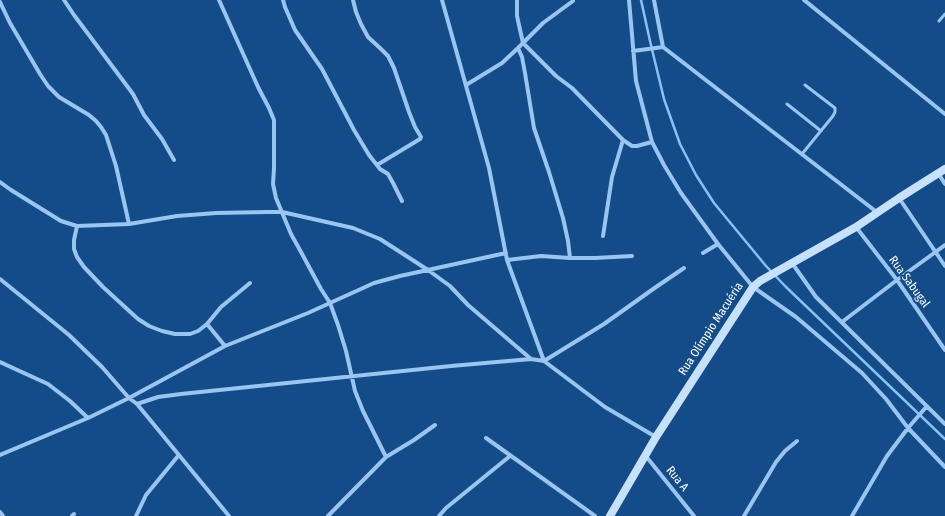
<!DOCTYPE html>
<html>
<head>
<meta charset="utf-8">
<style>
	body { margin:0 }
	canvas { display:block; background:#134c89 }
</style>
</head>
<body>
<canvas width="945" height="516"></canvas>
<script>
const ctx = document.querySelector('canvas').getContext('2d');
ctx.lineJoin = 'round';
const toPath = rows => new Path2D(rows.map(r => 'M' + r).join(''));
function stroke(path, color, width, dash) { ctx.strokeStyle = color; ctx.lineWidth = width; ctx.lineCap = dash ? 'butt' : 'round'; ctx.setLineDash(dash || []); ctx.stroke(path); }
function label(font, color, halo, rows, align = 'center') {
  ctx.font = font + ' "Fira Sans Condensed",sans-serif'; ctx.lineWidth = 4; ctx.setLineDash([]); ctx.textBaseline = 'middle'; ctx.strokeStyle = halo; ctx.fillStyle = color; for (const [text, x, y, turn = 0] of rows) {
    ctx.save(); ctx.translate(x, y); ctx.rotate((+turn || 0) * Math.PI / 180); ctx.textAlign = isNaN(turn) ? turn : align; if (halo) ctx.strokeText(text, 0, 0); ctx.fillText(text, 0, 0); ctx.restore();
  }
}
const stream = toPath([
	[641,0,650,41,664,99,680,144,696,175,714,203,766,266,786,287,945,439]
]);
const lane = toPath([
	[939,21,945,14],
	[787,104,821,131],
	[802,154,833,116,835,112,835,108,805,85]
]);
const street = toPath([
	[64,0,74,15,133,94,144,115,162,139,174,160],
	[219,0,258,87,269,108,274,120,274,168,273,184,276,198,291,234,301,252,321,289,330,303,338,325,346,351,355,391,363,411,386,457],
	[283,0,285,7,295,30,322,69,354,130,369,155,380,169,388,174,393,183,402,201],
	[353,0,356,12,361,24,368,37,381,49,388,56,394,68,409,112,415,127,421,137,420,139,377,165],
	[442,0,489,168,507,260,544,361,605,407,656,437],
	[517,0,517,16,523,43,556,76,572,88,623,140,632,146,637,146,652,142],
	[629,0,636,81,652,142,664,165,681,193,718,244,753,287,796,317,862,373,886,399,908,428,945,467],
	[654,0,663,47,878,213],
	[804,0,945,114],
	[0,2,10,23,40,74,48,86,59,97,89,115,96,121,101,127,106,135,116,166,129,224],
	[518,48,522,57,525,73,534,128,549,172,563,218,568,241,570,258],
	[633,51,663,47],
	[466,85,502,63,518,48,543,23,573,1],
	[938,173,945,184],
	[0,182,11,190,61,221,77,226,129,224,177,216,216,213,267,212,282,212,353,228,380,239,428,270,450,286,468,305,531,359,544,361,604,324,656,287,684,268],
	[899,198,945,266],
	[77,226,74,240,74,249,77,257,84,267,103,287,138,319,149,326,162,331,175,334,190,334,198,331,207,324,221,307,250,283],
	[856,227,897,280,945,350],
	[603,236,612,177,623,140],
	[703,253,718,244],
	[507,260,541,256,570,258,595,258,632,256],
	[792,263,816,297,945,424],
	[0,279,69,335,102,367,129,398,137,404,229,516],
	[842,322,897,280,945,245],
	[207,324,225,346],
	[0,362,48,384,70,401,88,418],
	[137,404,158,397,181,394,451,366,531,359],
	[486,438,595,516],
	[0,455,88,418,129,398,225,346,308,313,374,283,400,276,506,253],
	[645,455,694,516],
	[0,512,3,516],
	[72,516,74,514],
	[136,516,146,495,178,456],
	[328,516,386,457,414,440,435,425],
	[439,516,446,508,510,456],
	[744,516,776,462,785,451,797,441],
	[852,516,887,456,908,428,927,406]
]);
const secondary = toPath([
	[610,516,656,437,753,287,760,281,856,227,899,198,945,169]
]);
const streetNames = [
	["Rua Sabugal",909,282,54],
	["Rua Olímpio Macuéria",711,329,-57],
	["Rua A",677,479,51]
];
stroke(stream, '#8ac0f3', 2.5);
stroke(lane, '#99c5f0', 3);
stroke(street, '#99c5f0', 4);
stroke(secondary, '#c7e0fb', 8);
label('12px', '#fff', '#134c89', streetNames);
</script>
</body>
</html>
